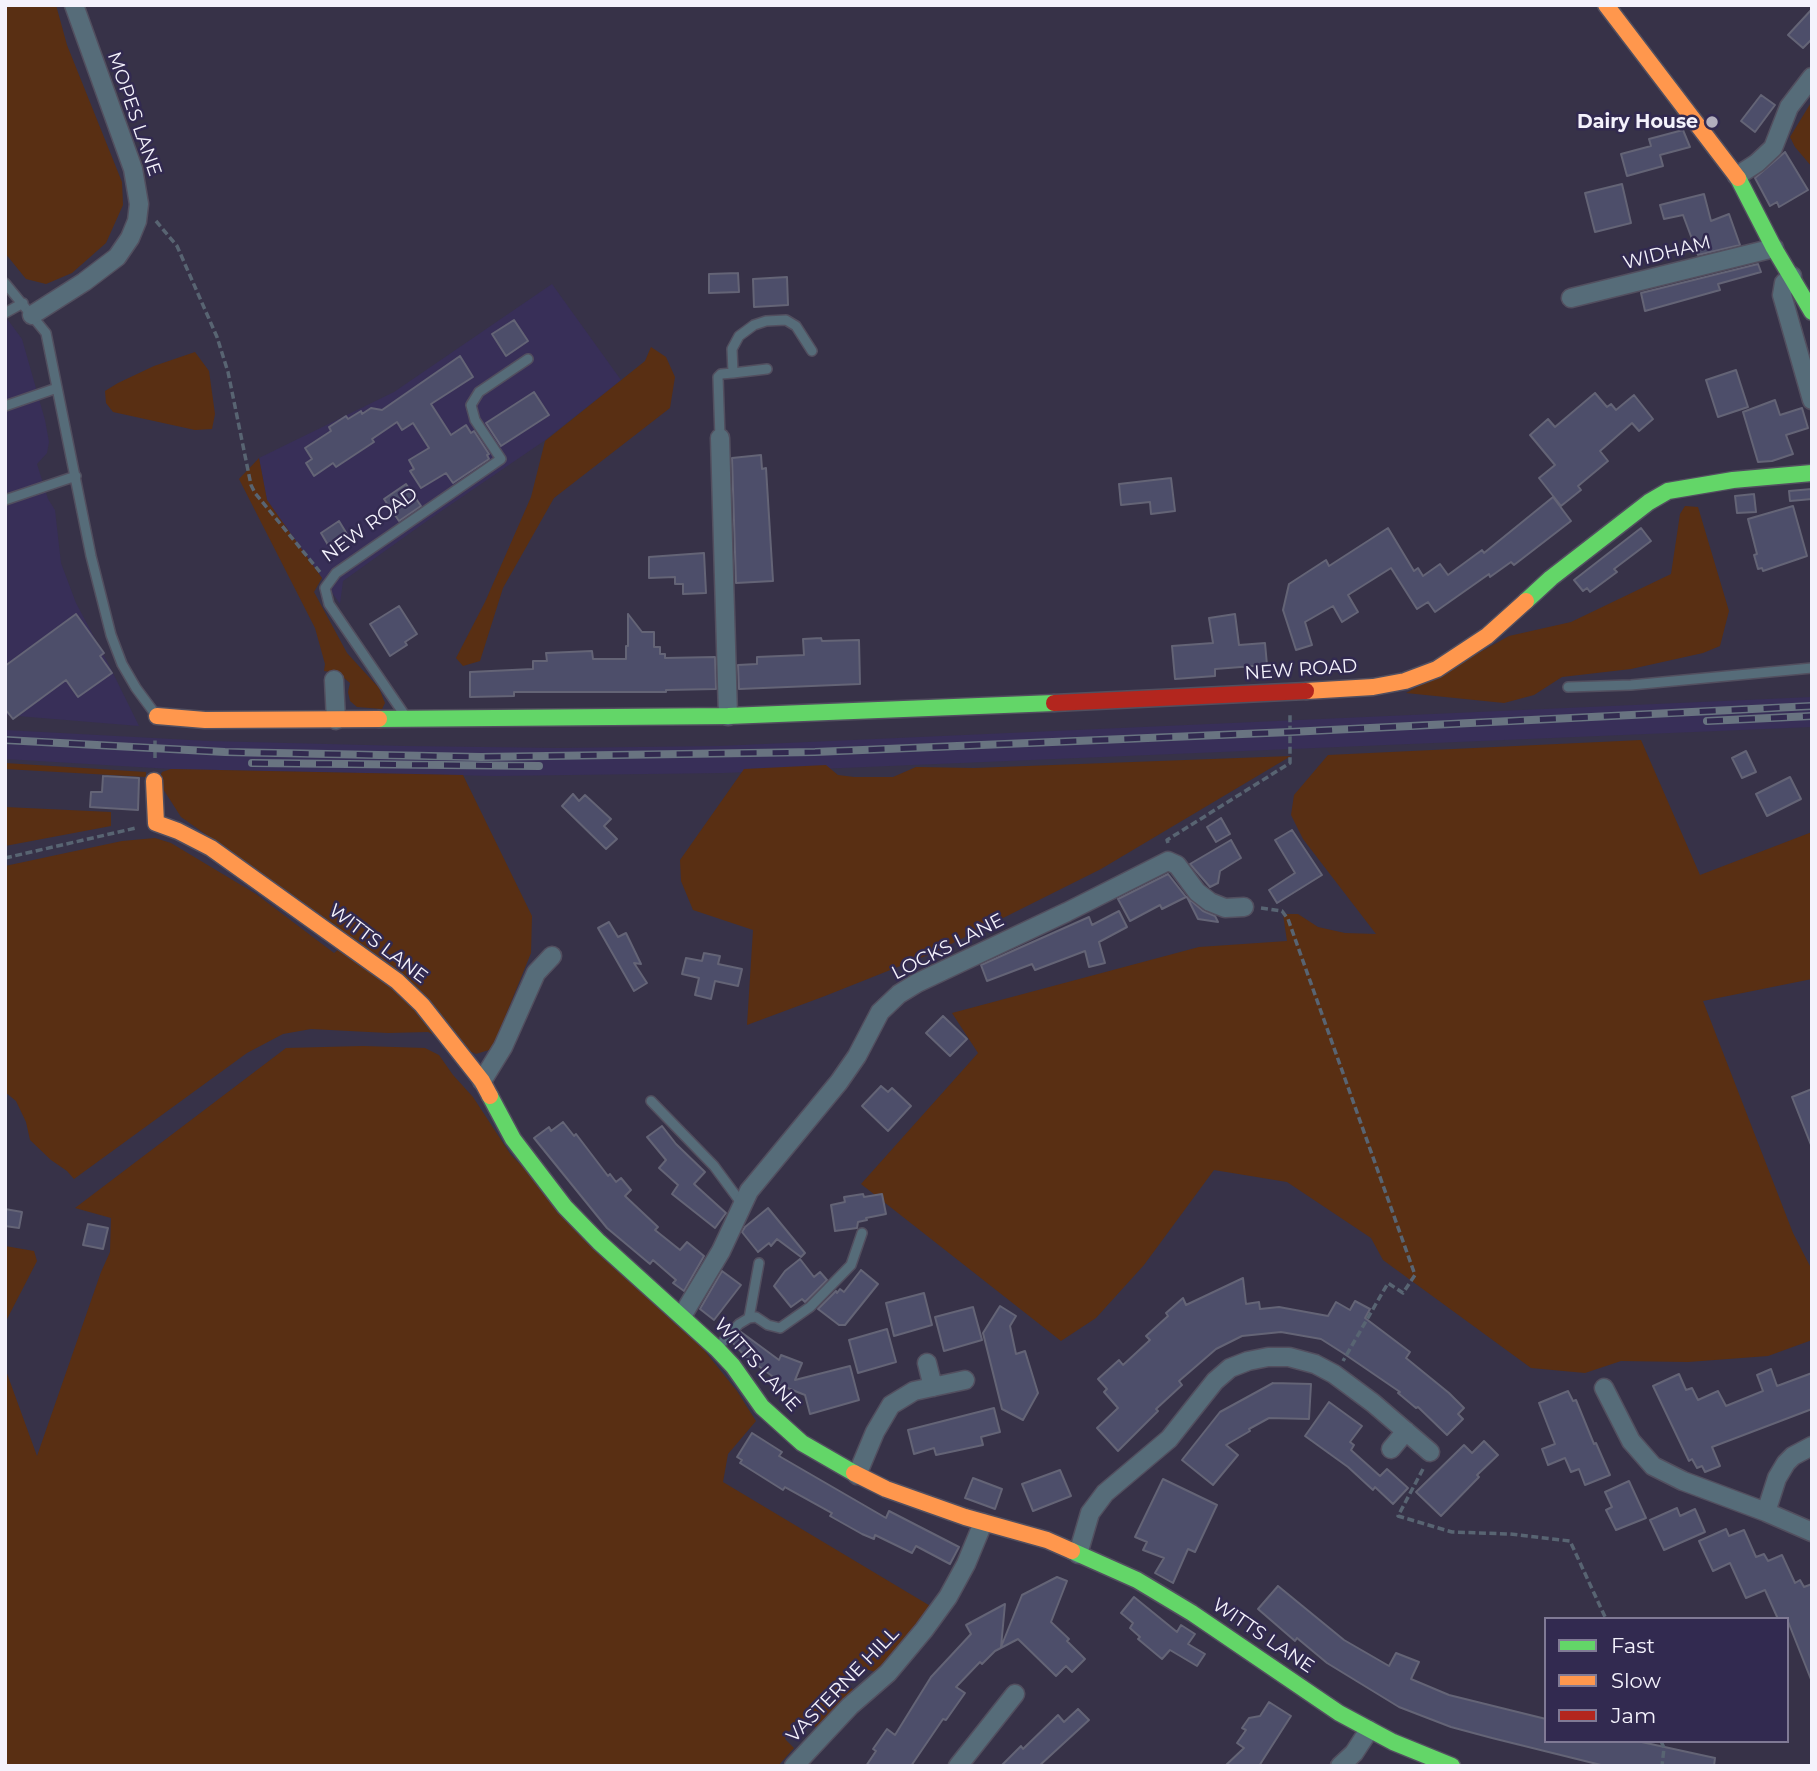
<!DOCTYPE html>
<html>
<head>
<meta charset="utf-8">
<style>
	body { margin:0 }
	#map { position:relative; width:1817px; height:1771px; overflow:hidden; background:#373248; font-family:Montserrat,sans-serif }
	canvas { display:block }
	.frame { position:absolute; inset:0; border:7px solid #f4f2fc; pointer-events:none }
	.legend { position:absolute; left:1544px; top:1617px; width:245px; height:126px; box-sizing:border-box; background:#322a50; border:2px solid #807a95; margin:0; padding:9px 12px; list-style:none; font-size:21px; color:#f4f2fc }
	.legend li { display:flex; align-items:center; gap:14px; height:35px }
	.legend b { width:35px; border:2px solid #807a95 }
</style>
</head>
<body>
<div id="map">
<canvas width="1817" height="1771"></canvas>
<div class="frame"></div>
<ul class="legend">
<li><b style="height:9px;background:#63d668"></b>Fast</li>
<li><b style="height:9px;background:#ff974d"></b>Slow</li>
<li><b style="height:9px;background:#b3261e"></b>Jam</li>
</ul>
</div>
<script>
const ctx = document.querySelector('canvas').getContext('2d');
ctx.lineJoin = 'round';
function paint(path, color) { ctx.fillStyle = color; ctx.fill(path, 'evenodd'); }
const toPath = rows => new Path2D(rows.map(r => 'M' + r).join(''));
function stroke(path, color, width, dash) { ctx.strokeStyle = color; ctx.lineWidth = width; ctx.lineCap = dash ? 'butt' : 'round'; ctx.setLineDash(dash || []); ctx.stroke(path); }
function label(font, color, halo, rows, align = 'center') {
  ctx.font = font + ' Montserrat,sans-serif'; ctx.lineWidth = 5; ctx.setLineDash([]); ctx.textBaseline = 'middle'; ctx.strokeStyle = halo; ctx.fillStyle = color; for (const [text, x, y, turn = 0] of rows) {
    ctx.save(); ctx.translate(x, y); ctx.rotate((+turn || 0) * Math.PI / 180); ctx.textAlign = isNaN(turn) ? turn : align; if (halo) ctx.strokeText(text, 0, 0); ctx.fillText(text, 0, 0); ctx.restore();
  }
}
const built = toPath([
	[552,284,621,380,544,441,431,518,343,581,340,604,267,500,259,458,394,392],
	[5,316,22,339,45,420,49,442,47,453,37,464,48,499,55,510,61,563,76,603,110,667,139,726,5,715],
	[1812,697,1812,727,724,773,495,776,171,769,5,759,5,730,209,741,405,746,558,748,719,746]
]);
const green = toPath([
	[5,5,56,5,67,45,122,182,123,205,106,243,72,273,46,284,26,279,5,253],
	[1812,101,1812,167,1795,147,1790,137],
	[651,347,666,357,675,377,670,408,554,498,503,588,480,661,463,666,456,658,485,602,531,497,545,441,645,361],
	[195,352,209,371,215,414,212,429,195,430,113,412,106,403,105,391,118,383,154,366],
	[259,458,267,500,322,578,314,592,347,653,379,688,385,703,382,709,357,707,350,701,348,692,350,683,338,673,324,671,325,664,315,628,239,479],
	[1685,506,1698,507,1729,611,1720,646,1703,653,1631,669,1562,677,1534,695,1504,703,1406,693,1509,636,1571,622,1671,574,1680,514],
	[1641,740,1700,875,1812,832,1812,979,1703,1001,1793,1233,1812,1270,1812,1340,1768,1356,1688,1362,1621,1361,1585,1373,1531,1368,1383,1260,1371,1238,1287,1182,1214,1170,1144,1265,1096,1318,1061,1341,861,1184,978,1053,952,1013,1199,947,1287,941,1283,914,1298,914,1318,927,1345,933,1376,934,1303,839,1291,815,1294,795,1328,755],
	[1291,756,1101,869,933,953,825,996,747,1025,753,930,693,910,681,881,680,860,744,769,826,765,838,775,854,777,893,777,916,767,974,768],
	[5,763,146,772,146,777,5,769],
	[171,769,463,775,532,916,531,953,492,1049,476,1054,428,1032,388,1033,311,1029,283,1034,247,1053,74,1179,67,1171,51,1160,30,1140,26,1122,16,1101,5,1092,5,866,122,841,155,838,171,843,256,894,334,953,348,942,335,925,181,817,158,781,162,772],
	[5,807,111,812,111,826,5,846],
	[363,1046,425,1048,439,1055,453,1075,473,1097,511,1155,704,1350,737,1391,756,1421,728,1454,723,1482,932,1607,875,1672,856,1666,844,1680,854,1691,816,1727,797,1718,785,1739,794,1748,778,1766,5,1766,5,1368,37,1456,101,1272,110,1252,111,1218,75,1208,286,1048],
	[5,1246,34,1251,37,1261,5,1323]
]);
const building = toPath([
	[1812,9,1812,39,1803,48,1788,35,1812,9],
	[1761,95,1775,105,1755,132,1741,121,1761,95],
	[1683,130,1690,147,1660,155,1663,166,1627,176,1621,154,1651,146,1649,139,1683,130],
	[1785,152,1808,190,1779,207,1777,202,1770,206,1755,178,1785,152],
	[1622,184,1631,223,1595,232,1585,193,1622,184],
	[1704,194,1711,221,1729,214,1740,245,1698,255,1683,215,1664,219,1660,205,1704,194],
	[1758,264,1761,272,1718,284,1720,290,1645,311,1641,293,1758,264],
	[738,273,739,292,709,293,709,274,738,273],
	[787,277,788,305,754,307,753,279,787,277],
	[514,320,528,341,506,356,492,334,514,320],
	[460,356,473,377,431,404,451,435,466,425,471,433,474,431,489,454,487,455,489,459,453,483,446,473,421,488,410,471,414,469,409,460,429,448,413,423,402,430,397,422,372,439,374,442,336,467,333,463,314,476,306,463,312,459,305,448,331,431,329,427,346,416,348,419,361,411,362,414,371,408,382,410,460,356],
	[1736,370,1748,407,1718,417,1706,380,1736,370],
	[534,392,549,415,501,446,486,423,534,392],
	[1595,393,1607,407,1611,404,1616,410,1634,395,1653,419,1639,431,1632,423,1600,451,1608,461,1578,486,1581,490,1561,506,1539,478,1555,465,1530,435,1548,419,1555,427,1595,393],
	[1775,400,1780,415,1802,408,1808,428,1786,435,1793,454,1772,461,1758,462,1743,412,1775,400],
	[761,455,762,469,766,468,773,581,736,583,732,458,761,455],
	[1171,478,1175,511,1151,514,1150,502,1121,505,1119,484,1171,478],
	[406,484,421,506,399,521,384,499,406,484],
	[1812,489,1812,499,1790,501,1789,491,1812,489],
	[1754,494,1756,512,1737,513,1735,496,1754,494],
	[1553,497,1571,521,1514,565,1511,562,1490,577,1489,574,1435,612,1428,602,1417,609,1391,568,1348,595,1358,612,1342,622,1333,606,1305,622,1312,645,1296,650,1283,610,1289,584,1326,560,1329,566,1388,528,1414,571,1418,568,1423,576,1440,564,1448,575,1482,550,1484,553,1553,497],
	[1793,506,1807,556,1763,571,1762,568,1758,569,1754,555,1757,554,1748,519,1793,506],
	[339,521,350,539,331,550,321,533,339,521],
	[1641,528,1651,541,1614,569,1617,572,1590,592,1587,588,1583,591,1574,580,1641,528],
	[704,553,706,593,683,594,683,584,675,584,675,577,649,578,649,557,704,553],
	[399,606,417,634,405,642,407,645,390,656,370,624,399,606],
	[76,614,104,653,100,656,112,673,78,697,66,680,13,719,5,709,5,666,76,614],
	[628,614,642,632,654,632,654,647,660,647,660,654,665,654,665,658,715,657,716,689,666,690,666,692,514,692,514,696,470,697,470,672,533,669,533,661,547,661,546,653,592,651,593,659,626,659,626,646,628,646,628,614],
	[1235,614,1239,645,1265,643,1267,665,1215,669,1215,676,1175,679,1172,646,1213,643,1209,618,1235,614],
	[821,638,822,641,859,640,860,684,739,689,738,665,757,664,757,657,804,655,803,639,821,638],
	[1746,751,1756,772,1742,778,1732,758,1746,751],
	[103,776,139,778,138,810,90,807,91,792,102,792,103,776],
	[1790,777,1801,799,1767,816,1756,794,1790,777],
	[573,794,579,801,585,795,611,819,604,826,617,839,606,849,562,806,573,794],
	[1221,818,1230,834,1216,842,1207,827,1221,818],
	[1292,830,1322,875,1277,903,1269,890,1295,873,1275,840,1292,830],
	[1231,840,1241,858,1220,871,1218,883,1210,887,1190,864,1231,840],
	[1168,874,1186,897,1162,909,1160,905,1130,921,1118,899,1168,874],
	[1187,897,1203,911,1215,916,1218,922,1198,919,1187,897],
	[1119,911,1127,927,1099,942,1105,963,1089,967,1085,951,1035,970,1032,964,987,981,981,965,1089,917,1092,925,1119,911],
	[609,922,618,937,626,933,641,964,634,963,647,983,634,991,598,928,609,922],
	[704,953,720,956,718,964,742,969,738,986,715,981,711,999,695,995,699,978,682,974,686,958,702,961,704,953],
	[943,1016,967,1039,950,1056,926,1033,943,1016],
	[881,1086,888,1092,892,1088,911,1106,888,1131,862,1106,881,1086],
	[1812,1089,1812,1145,1811,1145,1792,1097,1812,1089],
	[563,1122,574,1136,576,1134,608,1176,610,1174,616,1182,621,1178,631,1190,625,1196,658,1227,655,1230,680,1250,687,1242,704,1256,684,1291,673,1283,676,1280,653,1260,650,1264,607,1228,534,1138,549,1127,551,1131,563,1122],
	[662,1126,676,1144,705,1172,694,1184,726,1213,715,1228,672,1194,678,1185,659,1168,666,1160,647,1137,662,1126],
	[863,1194,864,1197,882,1194,886,1214,866,1218,867,1220,858,1222,857,1228,835,1231,831,1205,845,1202,844,1197,863,1194],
	[768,1208,805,1253,801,1257,777,1239,771,1246,769,1243,758,1252,742,1232,745,1227,768,1208],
	[5,1209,22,1212,19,1228,5,1226,5,1209],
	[88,1224,108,1228,103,1249,83,1245,88,1224],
	[800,1259,814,1277,820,1272,827,1280,805,1302,802,1299,791,1307,774,1286,785,1271,800,1259],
	[861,1270,878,1284,845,1325,839,1325,818,1309,836,1291,837,1293,840,1289,844,1292,861,1270],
	[722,1271,741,1285,714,1320,700,1309,722,1271],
	[1243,1278,1246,1304,1259,1302,1260,1309,1279,1307,1328,1316,1336,1302,1350,1310,1355,1301,1370,1309,1365,1318,1410,1352,1406,1358,1449,1393,1464,1408,1458,1414,1463,1419,1447,1435,1418,1407,1416,1408,1398,1393,1400,1392,1343,1353,1321,1339,1281,1332,1242,1336,1216,1349,1179,1381,1182,1385,1156,1409,1158,1411,1118,1451,1097,1428,1118,1408,1104,1392,1107,1389,1098,1379,1119,1360,1123,1365,1150,1340,1146,1336,1168,1316,1166,1313,1183,1298,1186,1305,1243,1278],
	[924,1293,932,1325,894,1336,886,1303,924,1293],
	[1000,1306,1016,1316,1010,1326,1016,1354,1025,1351,1038,1393,1023,1420,1002,1409,983,1333,1000,1306],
	[973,1307,982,1340,944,1351,935,1317,973,1307],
	[887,1329,896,1362,858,1373,849,1340,887,1329],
	[741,1332,779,1360,781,1355,802,1363,795,1380,850,1366,859,1400,810,1414,805,1395,770,1381,772,1376,745,1356,733,1343,741,1332],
	[1771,1369,1777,1386,1812,1373,1812,1409,1712,1447,1720,1466,1705,1472,1702,1466,1697,1468,1692,1459,1689,1461,1653,1386,1679,1374,1686,1390,1692,1388,1698,1400,1718,1391,1726,1406,1763,1391,1757,1375,1771,1369],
	[1273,1383,1311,1384,1309,1419,1269,1418,1249,1429,1250,1431,1226,1445,1238,1455,1213,1485,1182,1460,1220,1412,1273,1383],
	[1568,1391,1573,1401,1576,1400,1594,1444,1596,1443,1610,1475,1585,1485,1579,1469,1571,1472,1565,1458,1548,1465,1542,1449,1555,1444,1539,1403,1568,1391],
	[1329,1402,1362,1426,1350,1442,1354,1445,1351,1450,1380,1476,1387,1469,1408,1488,1393,1504,1375,1487,1373,1490,1348,1467,1305,1436,1329,1402],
	[994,1408,1000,1432,981,1437,983,1445,936,1455,934,1448,914,1454,908,1430,994,1408],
	[752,1433,782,1452,779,1456,886,1518,889,1511,959,1547,950,1564,916,1546,912,1553,875,1535,874,1539,862,1534,830,1516,832,1513,785,1487,783,1490,740,1463,742,1460,737,1457,752,1433],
	[1484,1441,1498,1455,1477,1475,1479,1477,1441,1516,1416,1492,1464,1445,1472,1453,1484,1441],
	[1060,1470,1071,1496,1033,1511,1022,1484,1060,1470],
	[973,1478,1002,1489,995,1509,965,1498,973,1478],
	[1163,1479,1217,1505,1195,1552,1188,1549,1173,1583,1155,1573,1164,1558,1143,1550,1147,1542,1135,1537,1163,1479],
	[1629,1481,1646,1518,1616,1530,1606,1510,1612,1507,1605,1492,1629,1481],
	[1677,1508,1680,1516,1695,1509,1705,1532,1664,1550,1650,1520,1677,1508],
	[1726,1529,1729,1536,1744,1530,1756,1557,1764,1554,1768,1561,1782,1555,1795,1583,1800,1580,1804,1587,1812,1584,1812,1682,1787,1619,1778,1619,1765,1590,1746,1598,1730,1563,1713,1571,1699,1541,1726,1529],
	[1057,1577,1067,1581,1051,1622,1069,1639,1067,1641,1085,1659,1072,1672,1066,1666,1056,1676,1018,1639,995,1651,982,1664,980,1662,956,1687,965,1693,946,1720,943,1719,911,1766,866,1766,876,1751,873,1749,887,1729,895,1735,931,1677,971,1634,966,1625,1005,1604,1001,1647,1022,1595,1057,1577],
	[1278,1586,1344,1640,1389,1666,1396,1653,1419,1662,1411,1679,1449,1695,1546,1719,1546,1741,1637,1741,1715,1758,1714,1766,1605,1766,1492,1738,1451,1727,1399,1707,1327,1663,1297,1638,1295,1641,1258,1609,1278,1586],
	[1134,1597,1177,1632,1181,1625,1195,1634,1188,1644,1205,1654,1197,1666,1170,1650,1162,1659,1138,1639,1140,1637,1130,1628,1133,1623,1121,1613,1134,1597],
	[1269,1702,1291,1716,1259,1766,1225,1766,1244,1748,1237,1743,1246,1730,1242,1728,1249,1718,1260,1716,1269,1702],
	[1078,1709,1089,1720,1039,1766,1001,1766,1021,1746,1023,1749,1058,1715,1064,1722,1078,1709]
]);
const path = toPath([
	[156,221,177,246,217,337,228,372,251,485,255,493,320,572],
	[155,758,155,738],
	[1168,843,1167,840,1290,763,1290,713],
	[5,858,136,828],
	[1261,908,1282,911,1288,919,1415,1275,1403,1293,1388,1283,1343,1361],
	[1423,1469,1398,1516,1452,1532,1510,1534,1570,1541,1606,1619],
	[1661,1741,1664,1748,1662,1766]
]);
const lane = toPath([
	[5,283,46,333,91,556,111,635,122,664,136,688,156,715],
	[5,313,23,303],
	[733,373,767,369],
	[5,406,57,388],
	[720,438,718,377,721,374,733,373,732,349,739,336,754,325,766,321,786,320,796,326,812,351],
	[5,500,76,476],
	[1568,687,1631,685,1812,668],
	[404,714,329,604,325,588,336,573,501,459,475,420,471,405,479,392,528,359],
	[651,1101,714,1166,742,1204],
	[749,1318,759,1263],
	[718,1347,739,1324,749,1318,756,1317,768,1325,780,1328,810,1307,851,1265,862,1233]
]);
const street = toPath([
	[1737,176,1757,163,1773,148,1789,107,1812,77],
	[1792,276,1784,283,1782,295,1812,400],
	[1571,298,1774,248],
	[32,315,84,282,117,257,130,238,137,221,139,204,133,169,74,5],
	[720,438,728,716],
	[334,680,336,720],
	[482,1081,503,1047,536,973,552,956],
	[682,1316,721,1251,749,1191,839,1082,857,1056,880,1012,899,994,917,983,1067,912,1168,861,1177,865,1197,892,1210,902,1225,908,1244,907],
	[927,1363,933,1387],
	[1604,1388,1631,1441,1653,1466,1683,1481,1766,1512,1812,1532],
	[1391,1449,1406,1431],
	[857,1475,875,1432,891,1405,914,1391,965,1380],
	[1766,1512,1777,1478,1786,1463,1793,1456,1812,1446],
	[1078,1554,1090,1513,1105,1493,1169,1439,1215,1381,1230,1368,1248,1361,1268,1357,1289,1357,1315,1364,1334,1374,1373,1403,1430,1452],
	[794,1766,850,1706,888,1673,924,1630,948,1597,966,1564,983,1523],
	[958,1766,1015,1694],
	[1340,1766,1354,1753,1369,1730]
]);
const fast = toPath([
	[1738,178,1774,248,1812,312],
	[1526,601,1551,578,1649,502,1668,491,1733,480,1812,473],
	[379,719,728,716,1054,703],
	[490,1096,513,1139,565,1207,599,1242,717,1349,733,1366,762,1407,802,1443,854,1473],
	[1072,1551,1137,1580,1192,1613,1339,1713,1393,1742,1452,1766]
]);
const slow = toPath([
	[1606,5,1738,178],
	[1306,691,1373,687,1405,681,1437,669,1487,636,1526,601],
	[157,716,205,720,379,719],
	[154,781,156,823,178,831,211,848,397,981,422,1005,482,1081,490,1096],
	[854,1473,886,1489,965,1517,1047,1540,1072,1551]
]);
const jam = toPath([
	[1054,703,1306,691]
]);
const rail = toPath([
	[1707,721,1812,716],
	[5,740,225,752,481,757,815,752,1290,732,1812,706],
	[252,763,539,766]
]);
const markers = [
	[1712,122,7,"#b2afbd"]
];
const streetNames = [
	["MOPES LANE",134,114,71],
	["WIDHAM",1667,253,-14],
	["NEW ROAD",370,525,-36],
	["NEW ROAD",1301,670,-4],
	["WITTS LANE",378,944,37],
	["LOCKS LANE",948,947,-27],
	["WITTS LANE",757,1365,48],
	["WITTS LANE",1263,1636,34],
	["VASTERNE HILL",843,1685,-46]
];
const poiNames = [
	["Dairy House",1698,122]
];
paint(built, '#382f58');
paint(green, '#592f13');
paint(building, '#4d4e6a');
stroke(building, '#646476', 2);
stroke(lane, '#524f5f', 12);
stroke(street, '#524f5f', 21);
stroke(fast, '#524f5f', 19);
stroke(slow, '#524f5f', 19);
stroke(jam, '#524f5f', 19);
stroke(path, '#586472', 3.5, [7, 3.5]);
stroke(lane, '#566c79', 9);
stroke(street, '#566c79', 18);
stroke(fast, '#63d668', 16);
stroke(slow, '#ff974d', 16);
stroke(jam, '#b3261e', 16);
stroke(rail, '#697481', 8);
stroke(rail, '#322a50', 5, [16]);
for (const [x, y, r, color] of markers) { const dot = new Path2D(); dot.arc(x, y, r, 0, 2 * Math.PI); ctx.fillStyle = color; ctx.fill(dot); stroke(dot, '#322a50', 2.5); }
label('19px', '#f4f2fc', '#322a50', streetNames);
label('bold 19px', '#f4f2fc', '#322a50', poiNames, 'right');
</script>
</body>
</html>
